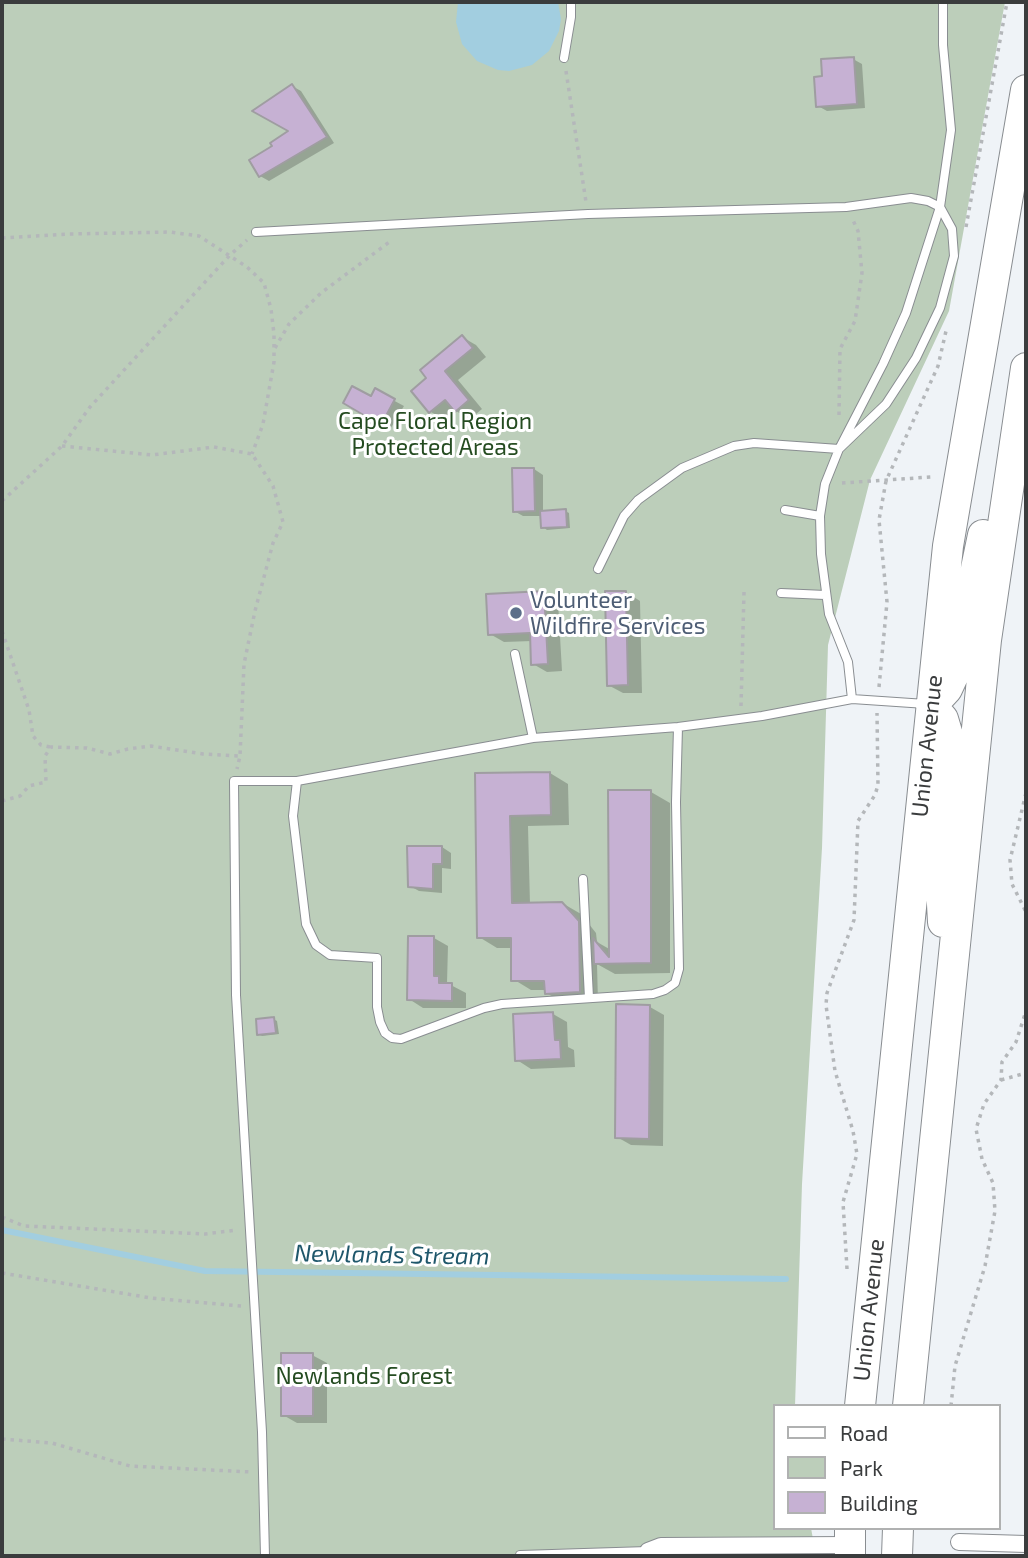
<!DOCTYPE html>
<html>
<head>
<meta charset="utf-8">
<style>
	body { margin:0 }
	#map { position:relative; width:1028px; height:1558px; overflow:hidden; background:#eff3f7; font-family:"Exo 2",sans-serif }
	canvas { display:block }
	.frame { position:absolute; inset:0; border:4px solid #3a3c3d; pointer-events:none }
	.legend { position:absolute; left:773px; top:1404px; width:228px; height:126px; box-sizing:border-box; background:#fff; border:2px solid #b0b1b1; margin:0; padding:9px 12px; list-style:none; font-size:21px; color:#3a3c3d }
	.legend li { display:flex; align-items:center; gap:14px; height:35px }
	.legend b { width:35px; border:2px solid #b0b1b1 }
</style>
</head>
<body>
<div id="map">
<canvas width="1028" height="1558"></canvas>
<div class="frame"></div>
<ul class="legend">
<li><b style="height:9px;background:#fff"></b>Road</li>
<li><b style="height:19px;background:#bcceba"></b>Park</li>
<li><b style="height:19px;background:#c6b1d3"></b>Building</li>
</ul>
</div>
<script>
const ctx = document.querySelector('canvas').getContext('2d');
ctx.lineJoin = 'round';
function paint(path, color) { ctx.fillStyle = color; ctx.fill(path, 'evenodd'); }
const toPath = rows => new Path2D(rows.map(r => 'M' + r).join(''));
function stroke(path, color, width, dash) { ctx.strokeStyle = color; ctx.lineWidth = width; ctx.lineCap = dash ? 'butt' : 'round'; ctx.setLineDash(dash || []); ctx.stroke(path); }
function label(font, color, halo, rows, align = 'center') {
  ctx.font = font + ' "Exo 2",sans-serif'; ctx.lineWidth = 6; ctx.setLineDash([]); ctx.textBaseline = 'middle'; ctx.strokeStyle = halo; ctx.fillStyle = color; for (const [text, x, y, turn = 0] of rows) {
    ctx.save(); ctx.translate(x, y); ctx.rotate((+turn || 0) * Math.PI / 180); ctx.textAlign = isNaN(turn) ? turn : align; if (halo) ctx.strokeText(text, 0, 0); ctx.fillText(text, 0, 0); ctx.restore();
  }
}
const green = toPath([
	[2,2,1005,2,949,311,870,480,828,645,822,848,802,1184,795,1406,774,1406,774,1528,811,1528,816,1556,2,1556]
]);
const water = toPath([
	[458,2,558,2,561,19,559,31,549,51,532,65,509,71,498,70,477,61,462,44,456,22]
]);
const shadow = toPath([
	[853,59,862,64,865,108,827,111,818,106,824,78],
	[292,86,301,91,334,143,269,181,260,176,274,147,291,131],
	[462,337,476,345,486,357,458,380,482,409,470,419,456,411,445,420,431,412,413,391,429,378],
	[376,391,404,406,389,431,368,419,372,398],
	[534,469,543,475,543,513,565,511,569,513,570,528,547,530,543,527,542,516,523,516,514,511],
	[544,592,558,601,562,671,547,672,533,664,532,641,504,642,490,634],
	[626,592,640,601,642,693,623,693,608,685],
	[550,773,568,784,569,825,528,826,530,904,562,903,581,914,596,933,597,942,611,950,651,792,670,803,670,973,615,974,597,964,598,1002,565,1003,546,993,546,990,531,990,513,979,513,948,497,948,479,937,476,775],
	[442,847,451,853,451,869,442,868,442,893,419,891,410,886],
	[434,938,448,946,447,983,466,993,466,1008,423,1008,409,999],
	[650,1007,664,1015,663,1146,631,1145,617,1137],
	[553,1014,567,1022,568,1047,574,1050,575,1067,531,1069,517,1060],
	[273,1019,277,1021,279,1034,262,1036,258,1034],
	[312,1355,327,1363,327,1423,297,1423,283,1415]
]);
const stream = toPath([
	[2,1230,205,1271,786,1279]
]);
const building = toPath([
	[854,57,857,104,816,107,814,77,822,76,821,59,854,57],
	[292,84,327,137,259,177,249,160,272,146,270,143,288,131,252,111,292,84],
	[462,335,473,348,445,371,469,400,455,412,445,400,429,413,411,391,426,378,420,370,462,335],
	[352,386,371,396,375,388,395,399,380,427,365,420,367,417,343,403,352,386],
	[512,468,534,468,535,511,513,512,512,468],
	[566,509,567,527,541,528,540,511,566,509],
	[544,591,548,664,531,665,530,633,488,635,486,594,544,591],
	[605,591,626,591,628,685,607,686,605,591],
	[550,772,551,815,510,816,512,903,562,902,579,921,580,992,545,994,544,981,511,981,511,938,477,938,475,773,550,772],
	[608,790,651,790,651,963,594,964,593,938,609,957,608,790],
	[407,846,442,846,442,864,433,864,433,889,408,887,407,846],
	[408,936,434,936,434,976,439,976,439,983,452,983,452,1001,407,1000,408,936],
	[616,1004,650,1005,649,1139,615,1138,616,1004],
	[553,1012,555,1040,560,1040,561,1059,515,1061,513,1014,553,1012],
	[274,1017,276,1033,257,1035,256,1019,274,1017],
	[281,1353,313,1353,313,1416,281,1416,281,1353]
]);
const path = toPath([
	[566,71,586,202],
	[966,227,1007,2],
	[2,238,69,234,170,232,199,236,247,267,264,283,271,309,274,334,274,362,263,424,252,454],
	[275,348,289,324,321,293,392,240],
	[839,415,840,349,855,321,862,273,858,231,852,218],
	[62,446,152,455,214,447,252,454,273,486,283,522,273,543,255,611,244,664,240,756],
	[842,483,931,477],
	[2,501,62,446,90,407,230,255,247,240],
	[2,631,29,710,33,736,41,745,50,747],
	[879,687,887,602,879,520,886,481,938,366,946,331],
	[741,706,744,592],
	[1026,793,1010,860,1012,884,1026,912],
	[2,801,20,796,29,786,46,782,45,756,51,747,87,748,110,754,128,749,151,746,203,754,240,756,237,769],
	[1001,1080,1026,1073],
	[2,1217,24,1226,205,1234,237,1230],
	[847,1269,843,1202,857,1154,853,1131,835,1071,826,1005,827,993,854,920,858,821,875,795,878,785,877,713],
	[2,1273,151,1298,241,1306],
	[951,1406,955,1366,985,1266,995,1211,993,1183,982,1159,976,1129,984,1104,1001,1080,1002,1062,1016,1042,1026,1011],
	[2,1439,52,1443,130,1466,251,1472]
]);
const lane = toPath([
	[564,58,571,17,571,2],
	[256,232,588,214,846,207,911,198,928,201,940,207,952,229,954,256,940,308,916,358,886,404,839,449,754,443,734,446,682,468,638,500,624,516,598,569],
	[785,510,820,516],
	[781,593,825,595],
	[515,654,533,738],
	[852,699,848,662,829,614,821,554,820,516,825,484,839,449,883,364,906,313,940,207,951,130,943,45,943,2],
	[297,781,293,816,306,924,316,945,330,955,377,958,377,1007,380,1022,385,1033,392,1038,401,1039,484,1008,502,1004,653,994,665,990,675,983,679,969,676,802,678,727],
	[583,879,589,998],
	[520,1555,648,1551],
	[265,1556,262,1432,236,995,234,781,297,781,533,738,678,727,762,716,852,699,926,704]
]);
const street = toPath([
	[959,1542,1026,1544],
	[645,1556,648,1551,661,1546,849,1545]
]);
const highway = toPath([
	[934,703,947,689,954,674,983,535],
	[931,705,943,719,949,739,940,869,943,922],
	[860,1406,948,546,1026,90],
	[908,1406,986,640,1026,368],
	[850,1556,850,1528],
	[897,1556,898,1528]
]);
const markers = [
	[516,613,7,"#5c6f8a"]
];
const parkNames = [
	["Cape Floral Region",435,421],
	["Protected Areas",435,447],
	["Newlands Forest",364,1376]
];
const serviceNames = [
	["Volunteer",530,600],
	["Wildfire Services",530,626]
];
const streetNames = [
	["Union Avenue",927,746,-84],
	["Union Avenue",869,1310,-84]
];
const waterNames = [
	["Newlands Stream",392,1255,1]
];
paint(green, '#bcceba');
paint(water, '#a2cee0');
paint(shadow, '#0003');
stroke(stream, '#a2cee0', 6);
paint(building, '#c6b1d3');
stroke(building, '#9f9da1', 2);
stroke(lane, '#898d91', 10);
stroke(street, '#898d91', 18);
stroke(highway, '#898d91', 32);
stroke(path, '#b4b7ba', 3.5, [3.5, 5]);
stroke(lane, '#fff', 8);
stroke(street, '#fff', 16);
stroke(highway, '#fff', 30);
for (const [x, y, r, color] of markers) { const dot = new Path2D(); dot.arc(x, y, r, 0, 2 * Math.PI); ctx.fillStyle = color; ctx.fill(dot); stroke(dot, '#fff', 2.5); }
label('23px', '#254c21', '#fff', parkNames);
label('23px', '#4e5e75', '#fff', serviceNames, 'left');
label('23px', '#3a3c3d', '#fff', streetNames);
label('italic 24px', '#1f576b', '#fff', waterNames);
</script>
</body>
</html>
